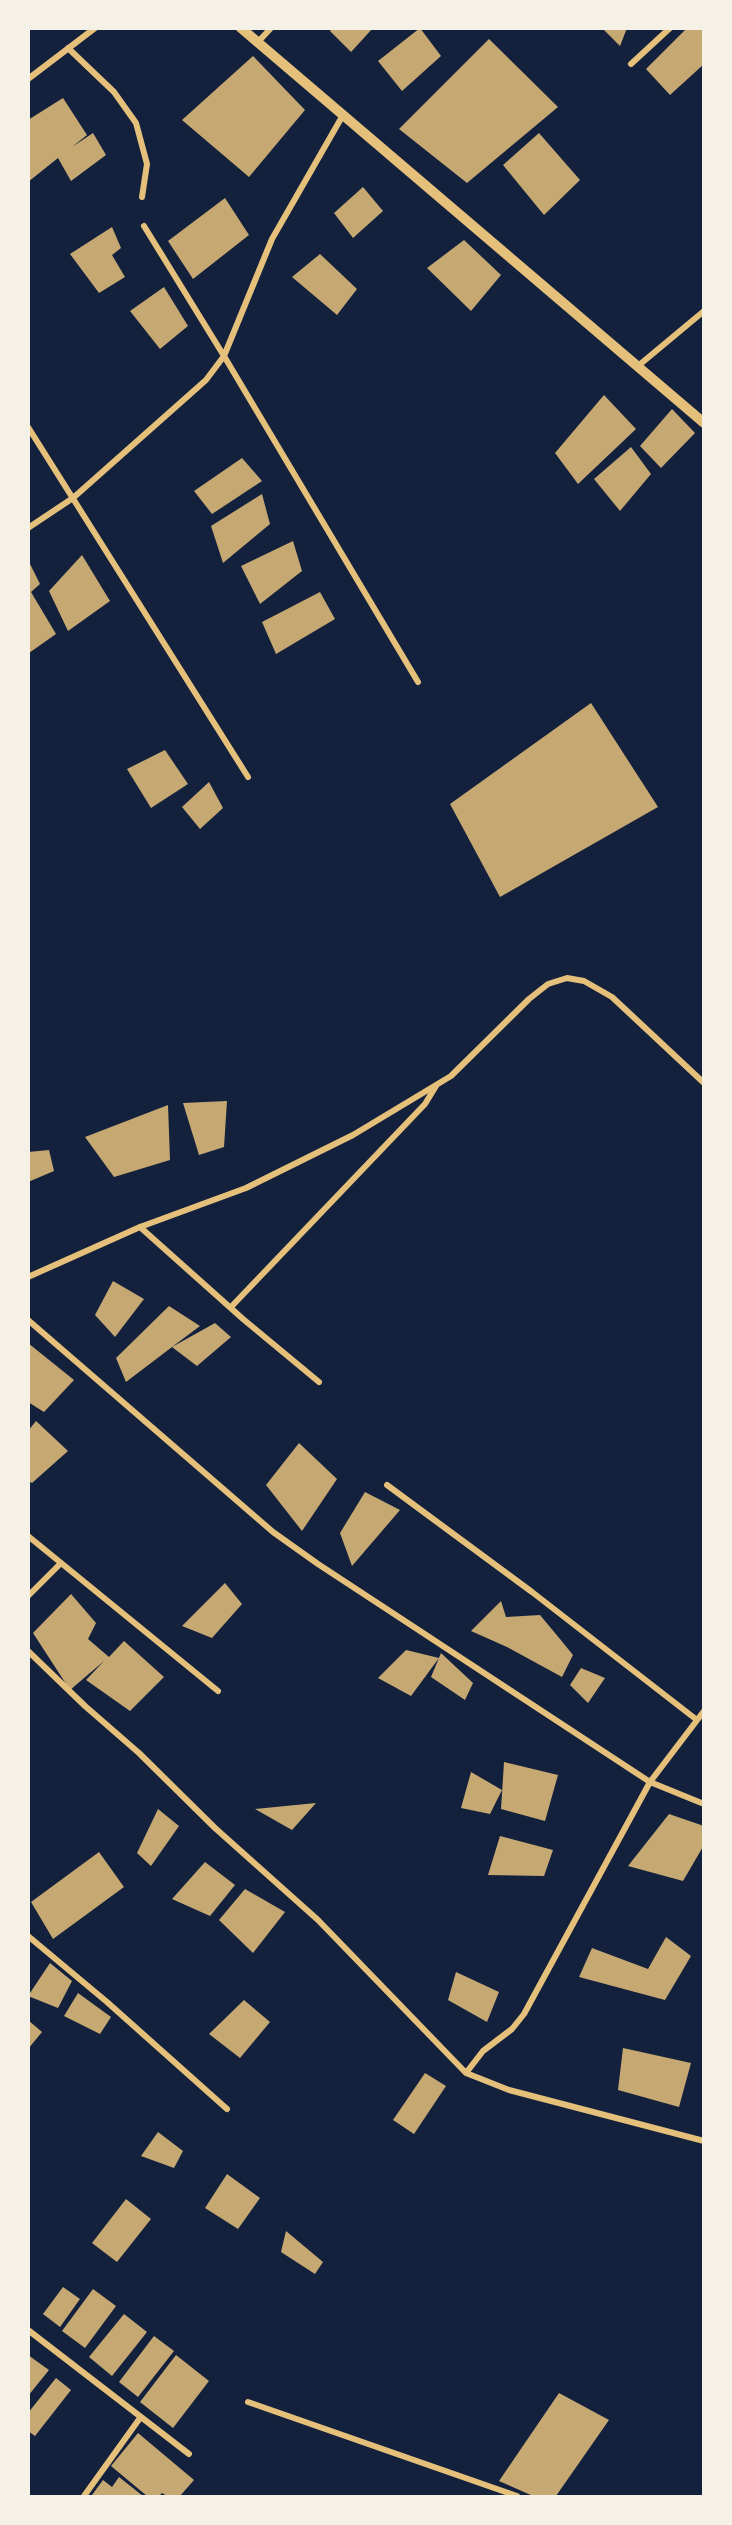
<!DOCTYPE html>
<html>
<head>
<meta charset="utf-8">
<style>
	body { margin:0 }
	#map { position:relative; width:732px; height:2525px; overflow:hidden; background:#14213d; font-family:"Golos Text",sans-serif }
	canvas { display:block }
	.frame { position:absolute; inset:0; border:30px solid #f6f1e7; pointer-events:none }
</style>
</head>
<body>
<div id="map">
<canvas width="732" height="2525"></canvas>
<div class="frame"></div>
</div>
<script>
const ctx = document.querySelector('canvas').getContext('2d');
ctx.lineJoin = 'round';
function paint(path, color) { ctx.fillStyle = color; ctx.fill(path, 'evenodd'); }
const toPath = rows => new Path2D(rows.map(r => 'M' + r).join(''));
function stroke(path, color, width, dash) { ctx.strokeStyle = color; ctx.lineWidth = width; ctx.lineCap = dash ? 'butt' : 'round'; ctx.setLineDash(dash || []); ctx.stroke(path); }
const building = toPath([
	[332,28,373,28,351,52,330,31],
	[420,28,441,56,402,91,378,61],
	[602,28,627,28,620,46],
	[687,28,704,28,704,64,670,95,646,69],
	[489,39,558,107,467,183,399,129],
	[253,56,305,110,249,177,182,120],
	[63,98,87,135,72,147,93,133,106,155,71,181,58,158,28,182,28,120],
	[539,133,580,180,544,215,503,165],
	[363,187,383,211,353,238,334,213],
	[225,198,249,235,193,279,168,241],
	[112,227,121,248,112,255,125,277,99,293,70,254],
	[464,240,501,275,471,311,427,268],
	[320,254,357,289,337,315,292,277],
	[164,287,188,326,160,349,130,311],
	[604,395,636,429,578,484,555,453],
	[672,409,695,433,661,468,640,446],
	[631,447,651,474,620,511,594,479],
	[242,458,262,481,212,514,194,491],
	[262,494,270,524,223,563,211,526],
	[293,541,302,571,260,604,241,566],
	[82,555,110,601,68,631,49,591],
	[28,560,40,584,31,592,56,634,29,653],
	[320,592,335,619,276,654,262,622],
	[591,703,658,807,500,897,450,804],
	[165,750,188,784,151,808,127,769],
	[209,782,223,808,200,829,182,807],
	[227,1101,224,1147,199,1155,183,1103],
	[168,1105,170,1160,114,1177,85,1137],
	[49,1150,54,1171,28,1182,28,1152],
	[113,1281,144,1299,115,1337,95,1315],
	[169,1306,200,1326,172,1347,215,1323,231,1337,197,1366,172,1347,126,1382,116,1358],
	[28,1343,74,1380,44,1412,28,1402],
	[36,1421,68,1451,32,1483,28,1481,28,1431],
	[299,1443,337,1479,302,1531,266,1485],
	[365,1492,400,1510,352,1566,340,1533],
	[225,1583,242,1604,212,1638,182,1626],
	[71,1594,96,1623,88,1639,109,1657,124,1641,164,1677,130,1711,86,1680,104,1661,70,1690,33,1633],
	[501,1601,506,1617,540,1615,560,1639,573,1655,562,1677,507,1647,471,1631],
	[406,1650,439,1658,411,1696,378,1678],
	[441,1653,473,1683,465,1700,431,1677],
	[581,1668,605,1678,588,1703,570,1685],
	[504,1762,558,1775,545,1821,501,1809],
	[471,1772,502,1790,490,1814,461,1808],
	[316,1803,292,1830,255,1809],
	[158,1809,179,1826,151,1866,137,1853],
	[669,1814,704,1826,704,1845,683,1881,628,1866],
	[500,1836,553,1850,544,1876,488,1875],
	[99,1852,124,1887,53,1939,31,1902],
	[205,1862,235,1885,210,1916,172,1899],
	[245,1889,285,1912,253,1953,219,1920],
	[666,1937,691,1956,665,2000,579,1977,592,1948,648,1969],
	[50,1963,72,1981,58,2008,28,1996],
	[456,1972,499,1992,487,2022,448,2000],
	[78,1993,111,2017,100,2034,64,2016],
	[244,2000,270,2022,240,2058,209,2034],
	[28,2020,42,2032,28,2049],
	[623,2048,691,2063,679,2107,618,2090],
	[425,2073,446,2086,414,2134,393,2120],
	[158,2132,183,2151,174,2168,141,2156],
	[227,2174,260,2198,238,2229,205,2208],
	[126,2199,151,2219,117,2262,92,2243],
	[286,2231,323,2262,315,2274,281,2252],
	[63,2287,80,2299,60,2327,43,2314],
	[93,2289,116,2306,85,2348,62,2331],
	[124,2314,147,2332,112,2376,89,2357],
	[154,2336,174,2351,138,2397,119,2382],
	[28,2355,49,2370,28,2396],
	[176,2355,209,2381,173,2428,140,2402],
	[56,2378,71,2390,35,2436,28,2431,28,2413],
	[559,2393,609,2420,556,2496,533,2496,499,2481],
	[138,2433,194,2480,180,2496,167,2496,162,2493,159,2496,147,2496,111,2466],
	[119,2477,143,2496,92,2495,103,2480,112,2487]
]);
const minor = toPath([
	[257,43,271,28],
	[68,48,114,92,136,123,147,164,142,197],
	[631,64,670,28],
	[28,79,95,28],
	[144,226,224,356,418,682],
	[638,366,704,311],
	[28,427,248,777],
	[28,528,73,498,206,380,224,356,272,239,343,115],
	[140,1227,243,1319,319,1382],
	[28,1277,140,1227,246,1188,353,1135,451,1076,529,999,548,984,567,978,584,981,612,997,704,1083],
	[231,1307,425,1104,436,1086],
	[28,1320,273,1532,318,1564,650,1782,704,1804],
	[387,1485,532,1592,697,1720],
	[28,1536,218,1691],
	[28,1596,61,1563],
	[28,1651,85,1706,139,1753,215,1828,318,1920,466,2073,509,2090,704,2141],
	[28,1936,107,2002,227,2109],
	[466,2073,483,2051,512,2029,524,2014,650,1782,704,1711],
	[28,2330,189,2454],
	[248,2402,517,2496],
	[84,2496,140,2418]
]);
const tertiary = toPath([
	[241,28,704,423]
]);
paint(building, '#c6a872');
stroke(minor, '#e5c07b', 6);
stroke(tertiary, '#e5c07b', 10);
</script>
</body>
</html>
